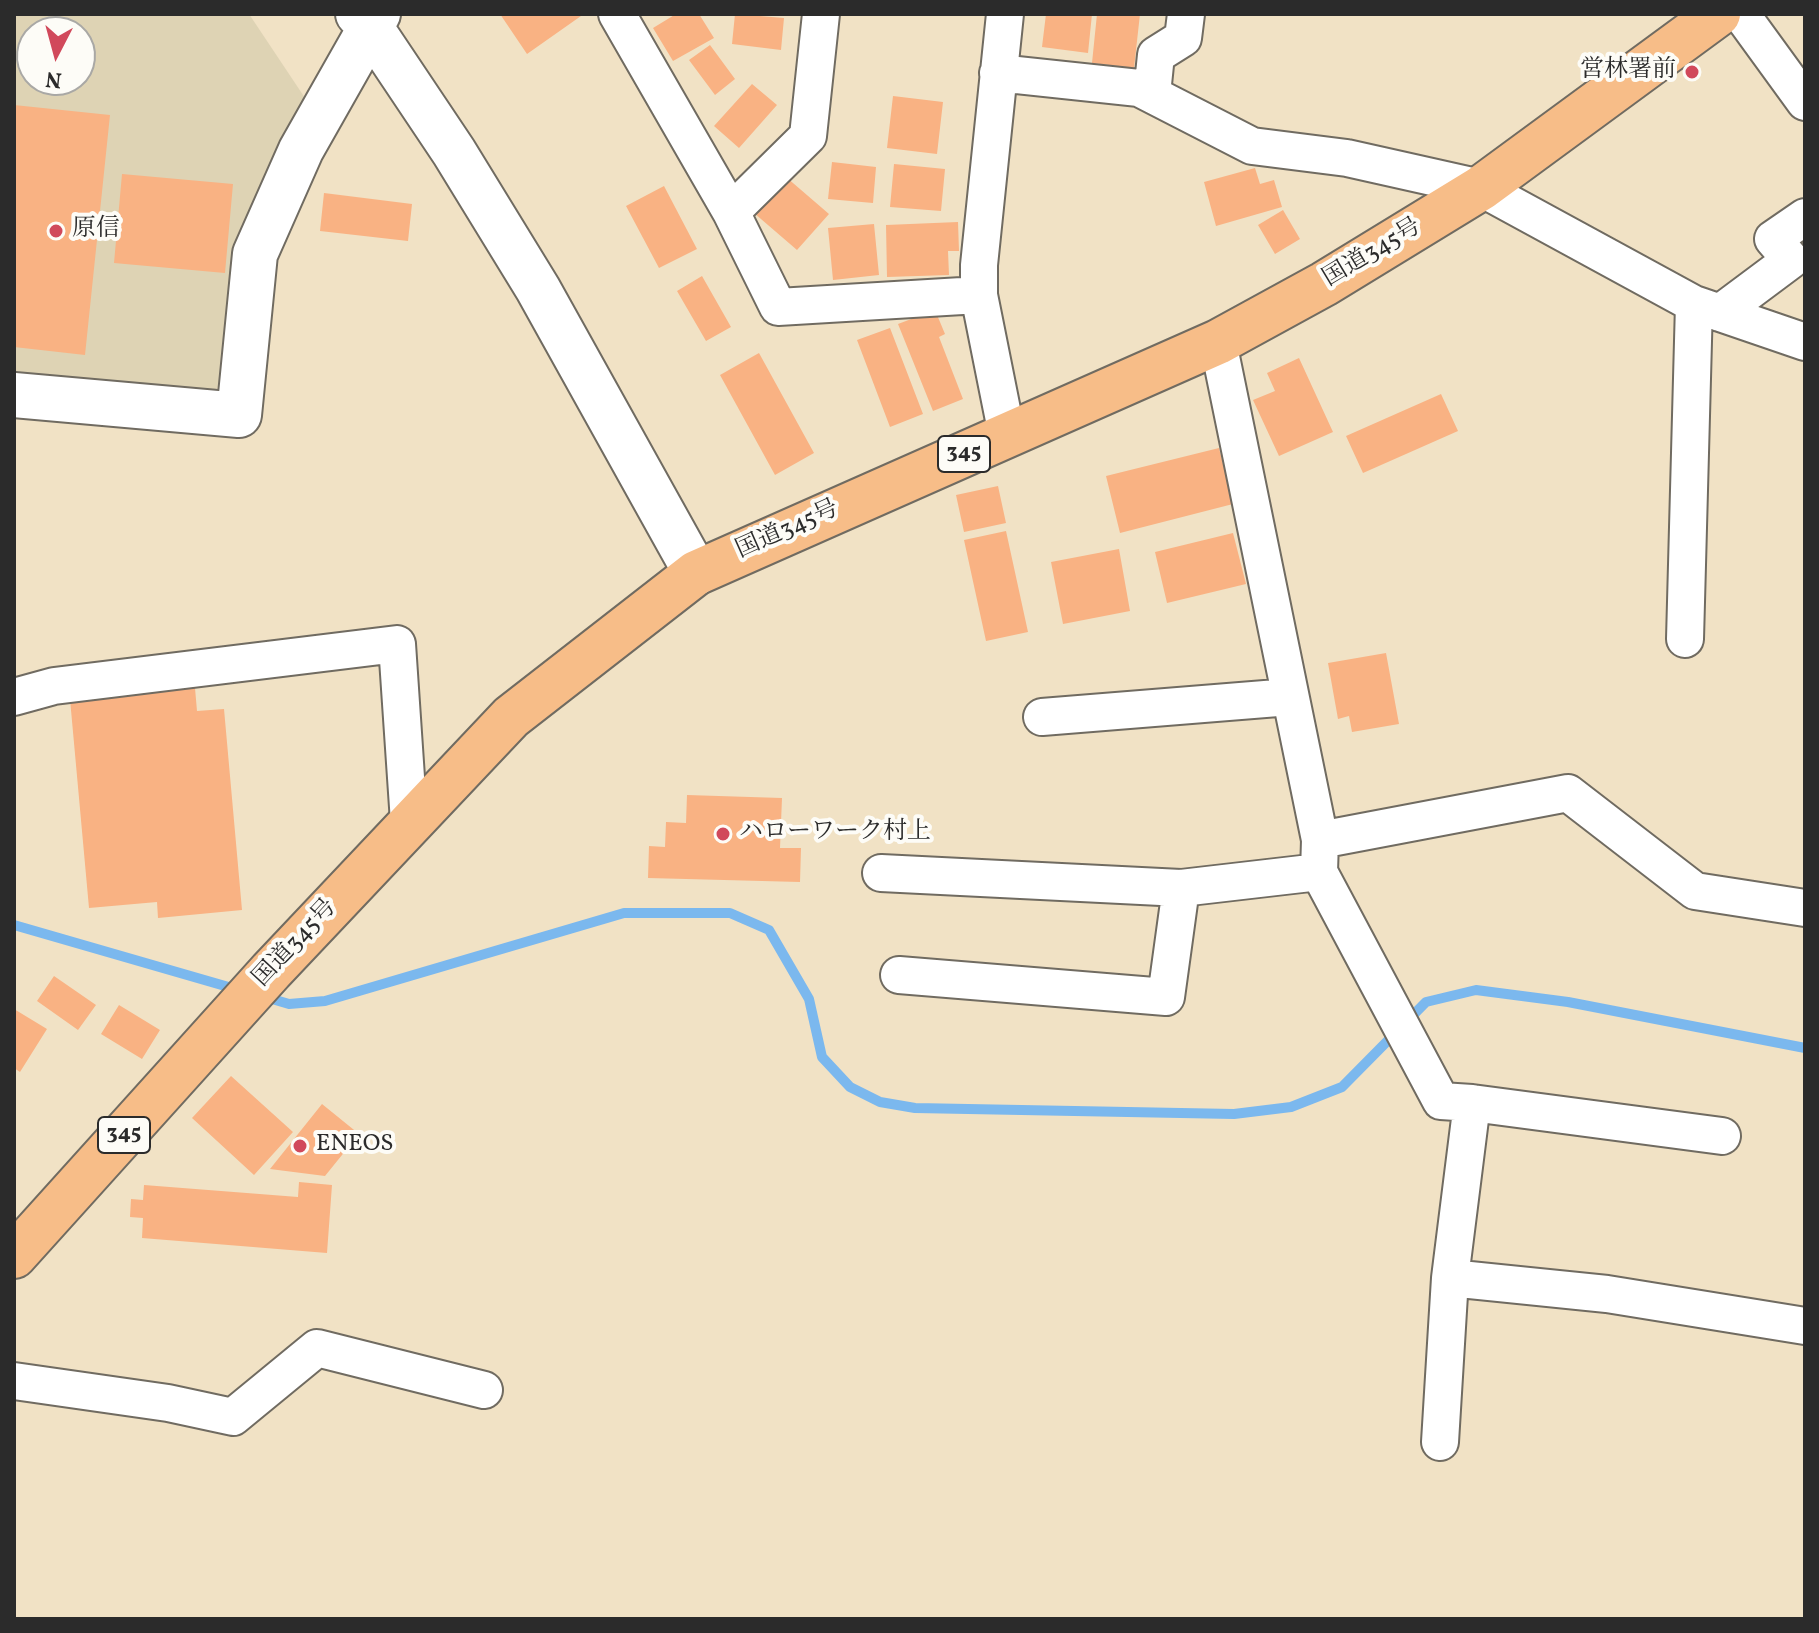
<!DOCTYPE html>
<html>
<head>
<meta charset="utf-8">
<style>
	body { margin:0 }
	#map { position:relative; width:1819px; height:1633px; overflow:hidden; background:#f1e2c5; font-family:Vollkorn,serif }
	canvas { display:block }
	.frame { position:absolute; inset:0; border:16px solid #2b2b2b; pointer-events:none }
	.north { position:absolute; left:16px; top:16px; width:80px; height:80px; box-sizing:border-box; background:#fdfcf7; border:2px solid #a9a8a5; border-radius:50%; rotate:186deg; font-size:22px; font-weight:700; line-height:32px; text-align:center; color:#2b2b2b }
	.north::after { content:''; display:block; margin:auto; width:28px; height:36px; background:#d1495b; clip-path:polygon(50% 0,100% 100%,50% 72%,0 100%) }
</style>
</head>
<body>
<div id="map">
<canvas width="1819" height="1633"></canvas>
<div class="frame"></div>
<div class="north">N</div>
</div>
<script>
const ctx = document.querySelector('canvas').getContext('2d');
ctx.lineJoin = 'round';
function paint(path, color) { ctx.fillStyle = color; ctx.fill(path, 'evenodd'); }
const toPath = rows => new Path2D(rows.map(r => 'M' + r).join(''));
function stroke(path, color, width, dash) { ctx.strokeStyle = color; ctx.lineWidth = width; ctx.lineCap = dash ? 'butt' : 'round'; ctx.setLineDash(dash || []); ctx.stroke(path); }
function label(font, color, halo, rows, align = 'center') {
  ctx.font = font + ' Vollkorn,"Noto Serif JP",serif'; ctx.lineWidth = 8; ctx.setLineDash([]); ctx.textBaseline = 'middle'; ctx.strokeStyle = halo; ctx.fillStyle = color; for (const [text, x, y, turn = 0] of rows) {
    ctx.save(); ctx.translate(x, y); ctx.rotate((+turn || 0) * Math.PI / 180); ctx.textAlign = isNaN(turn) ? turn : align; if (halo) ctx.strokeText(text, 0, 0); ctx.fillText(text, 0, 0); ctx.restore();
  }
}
const built = toPath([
	[14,14,249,14,305,98,303,117,236,241,221,385,207,396,14,375],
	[32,32,80,32,80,80,32,80]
]);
const stream = toPath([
	[14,925,239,990],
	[262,996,289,1004,325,1001,624,913,730,913,769,930,809,999,822,1057,850,1087,880,1102,915,1108,1234,1114,1291,1107,1342,1087,1426,1002,1476,990,1568,1002,1805,1048]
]);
const building = toPath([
	[500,14,580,14,581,16,527,54],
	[676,14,699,14,714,38,673,61,653,28],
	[735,14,784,18,781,50,732,44],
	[1046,14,1092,14,1088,53,1042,47],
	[1097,14,1140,14,1134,68,1092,63],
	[710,45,735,79,715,95,689,60],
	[752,84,777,105,739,148,714,126],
	[893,96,943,102,937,154,887,148],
	[14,105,110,115,85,355,14,347],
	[832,162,876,167,873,203,828,199],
	[894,164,945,169,941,211,890,207],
	[1255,168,1260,184,1274,180,1282,207,1216,226,1204,182],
	[122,174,233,184,225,273,114,263],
	[786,177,829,214,797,250,754,213],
	[664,186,697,249,659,268,626,206],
	[324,193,412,204,408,241,320,231],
	[1283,210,1300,239,1275,254,1258,225],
	[958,222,959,251,948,251,949,275,887,277,886,225],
	[874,224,879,275,833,280,828,228],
	[702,276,731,327,706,341,677,291],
	[935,310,945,334,939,337,963,399,933,411,898,324],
	[890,328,923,414,890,427,857,340],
	[759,353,814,453,775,475,720,375],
	[1299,358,1333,432,1279,456,1253,400,1275,391,1267,373],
	[1441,394,1458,431,1363,473,1346,436],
	[1219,448,1233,504,1120,533,1106,476],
	[998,486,1006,523,964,532,956,495],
	[1006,531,1028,632,986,641,964,540],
	[1233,533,1246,584,1167,603,1155,552],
	[1119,549,1130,611,1063,624,1051,562],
	[1386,653,1399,724,1352,732,1349,716,1338,719,1328,663],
	[195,688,197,711,224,709,242,910,158,918,157,902,89,908,70,699],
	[687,795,782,798,780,848,801,848,800,882,648,878,649,846,665,847,666,822,686,823],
	[54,976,96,1005,78,1030,37,1001],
	[119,1005,160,1030,142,1059,101,1034],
	[14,1009,47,1029,20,1072,14,1068],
	[231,1076,293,1132,254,1175,192,1118],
	[322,1104,359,1134,325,1176,270,1169],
	[299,1182,332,1185,327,1253,142,1238,143,1218,130,1217,131,1199,143,1200,144,1185,298,1197]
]);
const minor = toPath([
	[617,14,731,212,778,307,979,295],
	[1005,14,979,265,979,295,1007,435],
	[1741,14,1805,102],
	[998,73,1139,88,1252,146,1347,158,1481,188,1694,304,1805,342],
	[1152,94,1156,55,1183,38,1186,14],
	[731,212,808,136,821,14],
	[1720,313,1791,260,1773,239,1805,217],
	[1218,342,1320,840,1568,793,1695,891,1805,908],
	[1685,639,1694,304],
	[14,697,54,686,397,644,409,822],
	[1042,717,1290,697],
	[1320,840,1319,872,1441,1101,1472,1103,1450,1278,1607,1294,1805,1326],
	[881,873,1181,888,1319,872],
	[899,975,1166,997,1181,888],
	[1472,1103,1722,1136],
	[14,1381,168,1403,233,1417,317,1348,484,1390],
	[1440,1442,1450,1278]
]);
const tertiary = toPath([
	[358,14,371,28,454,152,538,289,696,573],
	[14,395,239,415,255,254,301,150,378,14]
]);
const trunk = toPath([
	[14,1256,271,971,511,717,696,573,1218,342,1324,284,1481,188,1718,14]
]);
const markers = [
	[1692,72,8,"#d1495b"],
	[56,231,8,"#d1495b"],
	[723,834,8,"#d1495b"],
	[300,1146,8,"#d1495b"]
];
const shields = [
	[964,454,52],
	[124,1135,52]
];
const shieldNames = [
	["345",964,454],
	["345",124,1135]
];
const poiNames = [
	["営林署前",1676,72,"right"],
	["原信",72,231],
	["ハローワーク村上",739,834],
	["ENEOS",316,1146]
];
const streetNames = [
	["国道345号",1373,254,-31],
	["国道345号",788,531,-24],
	["国道345号",296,944,-47]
];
paint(built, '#ded3b4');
stroke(stream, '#7bb8ee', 10);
paint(building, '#f9b283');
stroke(minor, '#706b61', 40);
stroke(tertiary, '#706b61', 48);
stroke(trunk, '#706b61', 48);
stroke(minor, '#fff', 36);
stroke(tertiary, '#fff', 44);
stroke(trunk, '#f7bd88', 44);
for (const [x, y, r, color] of markers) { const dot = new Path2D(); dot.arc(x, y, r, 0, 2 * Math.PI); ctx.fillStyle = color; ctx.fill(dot); stroke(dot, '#fdfcf7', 3); }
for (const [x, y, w] of shields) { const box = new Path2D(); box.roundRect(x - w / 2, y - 18, w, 36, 6); ctx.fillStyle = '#fdfcf7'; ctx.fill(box); stroke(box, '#2b2b2b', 2); }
label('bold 22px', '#2b2b2b', null, shieldNames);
label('24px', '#2b2b2b', '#fdfcf7', poiNames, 'left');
label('24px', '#2b2b2b', '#fdfcf7', streetNames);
</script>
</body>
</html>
